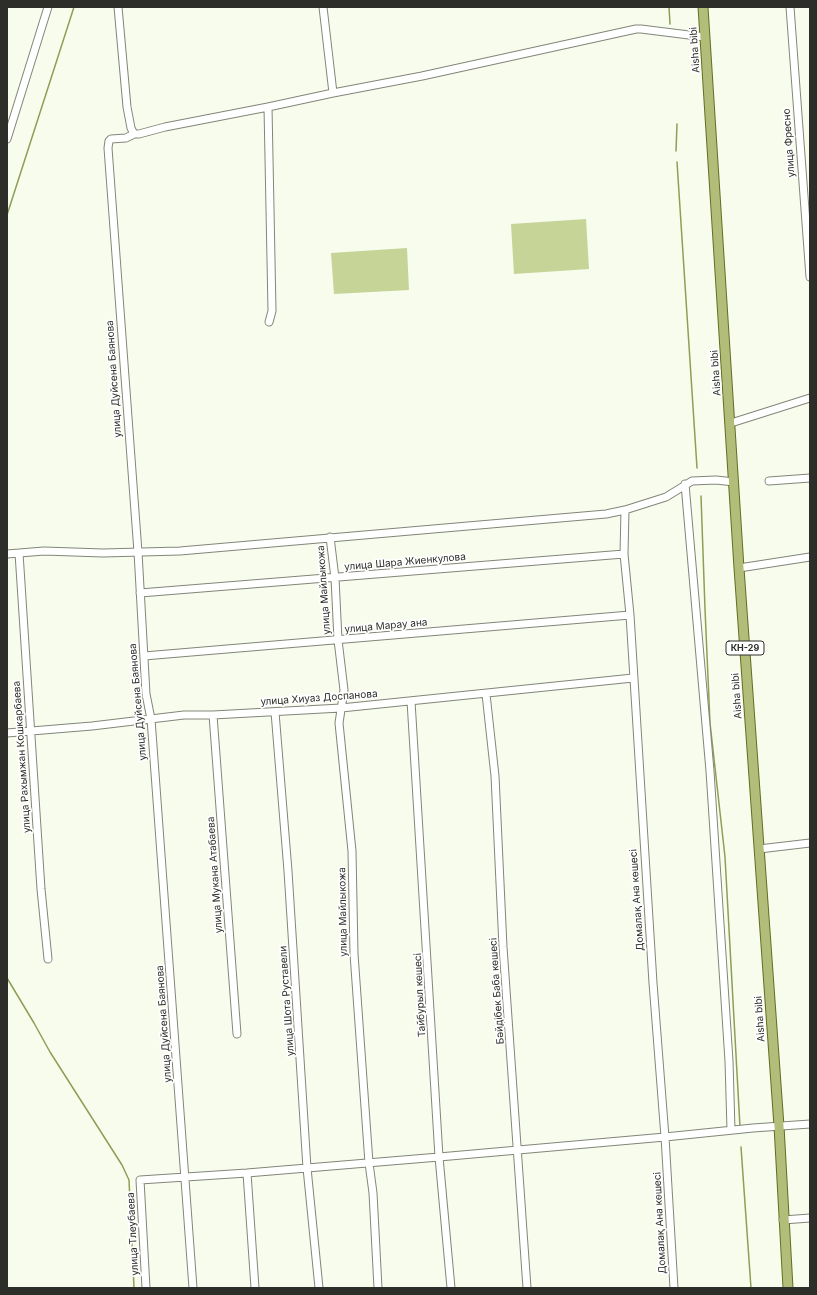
<!DOCTYPE html>
<html>
<head>
<meta charset="utf-8">
<style>
	body { margin:0 }
	#map { position:relative; width:817px; height:1295px; overflow:hidden; background:#f8fced; font-family:Inter,sans-serif }
	canvas { display:block }
	.frame { position:absolute; inset:0; border:8px solid #2d2e29; pointer-events:none }
</style>
</head>
<body>
<div id="map">
<canvas width="817" height="1295"></canvas>
<div class="frame"></div>
</div>
<script>
const ctx = document.querySelector('canvas').getContext('2d');
ctx.lineJoin = 'round';
function paint(path, color) { ctx.fillStyle = color; ctx.fill(path, 'evenodd'); }
const toPath = rows => new Path2D(rows.map(r => 'M' + r).join(''));
function stroke(path, color, width, dash) { ctx.strokeStyle = color; ctx.lineWidth = width; ctx.lineCap = dash ? 'butt' : 'round'; ctx.setLineDash(dash || []); ctx.stroke(path); }
function label(font, color, halo, rows, align = 'center') {
  ctx.font = font + ' Inter,sans-serif'; ctx.lineWidth = 3.5; ctx.setLineDash([]); ctx.textBaseline = 'middle'; ctx.strokeStyle = halo; ctx.fillStyle = color; for (const [text, x, y, turn = 0] of rows) {
    ctx.save(); ctx.translate(x, y); ctx.rotate((+turn || 0) * Math.PI / 180); ctx.textAlign = isNaN(turn) ? turn : align; if (halo) ctx.strokeText(text, 0, 0); ctx.fillText(text, 0, 0); ctx.restore();
  }
}
const green = toPath([
	[586,219,589,269,514,274,511,224],
	[407,248,409,290,334,294,331,253]
]);
const stream = toPath([
	[669,7,670,24],
	[676,151,677,124],
	[677,162,697,468],
	[7,215,74,7],
	[701,496,705,609,710,723,725,857,740,1127],
	[7,978,34,1023,50,1052,122,1165,129,1180,134,1288],
	[741,1147,751,1288]
]);
const minor = toPath([
	[118,7,127,107,131,128,134,134,139,134,165,127,268,107,333,93,422,76,636,29,641,29,705,37],
	[323,7,333,93],
	[790,7,810,277],
	[268,107,272,311,269,322],
	[134,134,126,138,111,139,109,141,108,148,138,552,146,694,151,719,193,1288],
	[7,139,48,7],
	[731,423,810,398],
	[769,481,810,478],
	[685,484,710,771,729,1061,731,1130],
	[625,510,624,554,630,615,653,983,665,1137,674,1288],
	[330,537,335,578,338,640,344,690,339,723,352,851,354,954,369,1163,373,1193,378,1288],
	[19,553,41,889,48,959],
	[7,554,44,551,103,553,180,551,606,514,625,510,666,497,692,481,716,480,734,482],
	[739,568,810,557],
	[140,593,624,554],
	[144,656,630,615],
	[486,694,495,776,503,947,527,1288],
	[411,701,439,1157,451,1288],
	[275,712,288,871,307,1168,319,1288],
	[213,715,237,1034],
	[7,733,92,726,184,715,213,715,341,708,633,678],
	[759,849,810,843],
	[247,1173,255,1288],
	[783,1220,810,1218],
	[146,1288,140,1180,247,1173,439,1157,665,1137,753,1128,810,1124]
]);
const major = toPath([
	[703,7,739,568,779,1126,788,1288]
]);
const shields = [
	[745,648,38]
];
const shieldNames = [
	["КН-29",745,648]
];
const streetNames = [
	["Aisha bibi",695,50,-94],
	["улица Фресно",789,143,-94],
	["Aisha bibi",716,373,-94],
	["улица Дуйсена Баянова",114,379,-94],
	["улица Шара Жиенкулова",405,562,-5],
	["улица Майлыкожа",324,590,-94],
	["улица Марау ана",386,626,-5],
	["Aisha bibi",737,696,-94],
	["улица Хиуаз Доспанова",319,698,-4],
	["улица Дуйсена Баянова",138,702,-95],
	["улица Рахымжан Кошкарбаева",22,757,-94],
	["улица Мукана Атабаева",215,875,-94],
	["Домалақ Ана көшесі",637,900,-94],
	["улица Майлыкожа",343,912,-91],
	["Бәйдібек Баба көшесі",497,991,-94],
	["Тайбурыл көшесі",420,995,-93],
	["улица Шота Руставели",287,1001,-94],
	["Aisha bibi",760,1019,-94],
	["улица Дуйсена Баянова",164,1024,-94],
	["Домалақ Ана көшесі",660,1223,-93],
	["улица Тлеубаева",133,1234,-93]
];
paint(green, '#c6d498');
stroke(stream, '#8f9d56', 1.5);
stroke(minor, '#828679', 9);
stroke(major, '#626e23', 11);
stroke(minor, '#fff', 7);
stroke(major, '#b2bd79', 9);
for (const [x, y, w] of shields) { const box = new Path2D(); box.roundRect(x - w / 2, y - 7, w, 14, 3); ctx.fillStyle = '#fff'; ctx.fill(box); stroke(box, '#2d2e29', 1); }
label('bold 9px', '#2d2e29', null, shieldNames);
label('10px', '#2d2e29', '#fff', streetNames);
</script>
</body>
</html>
